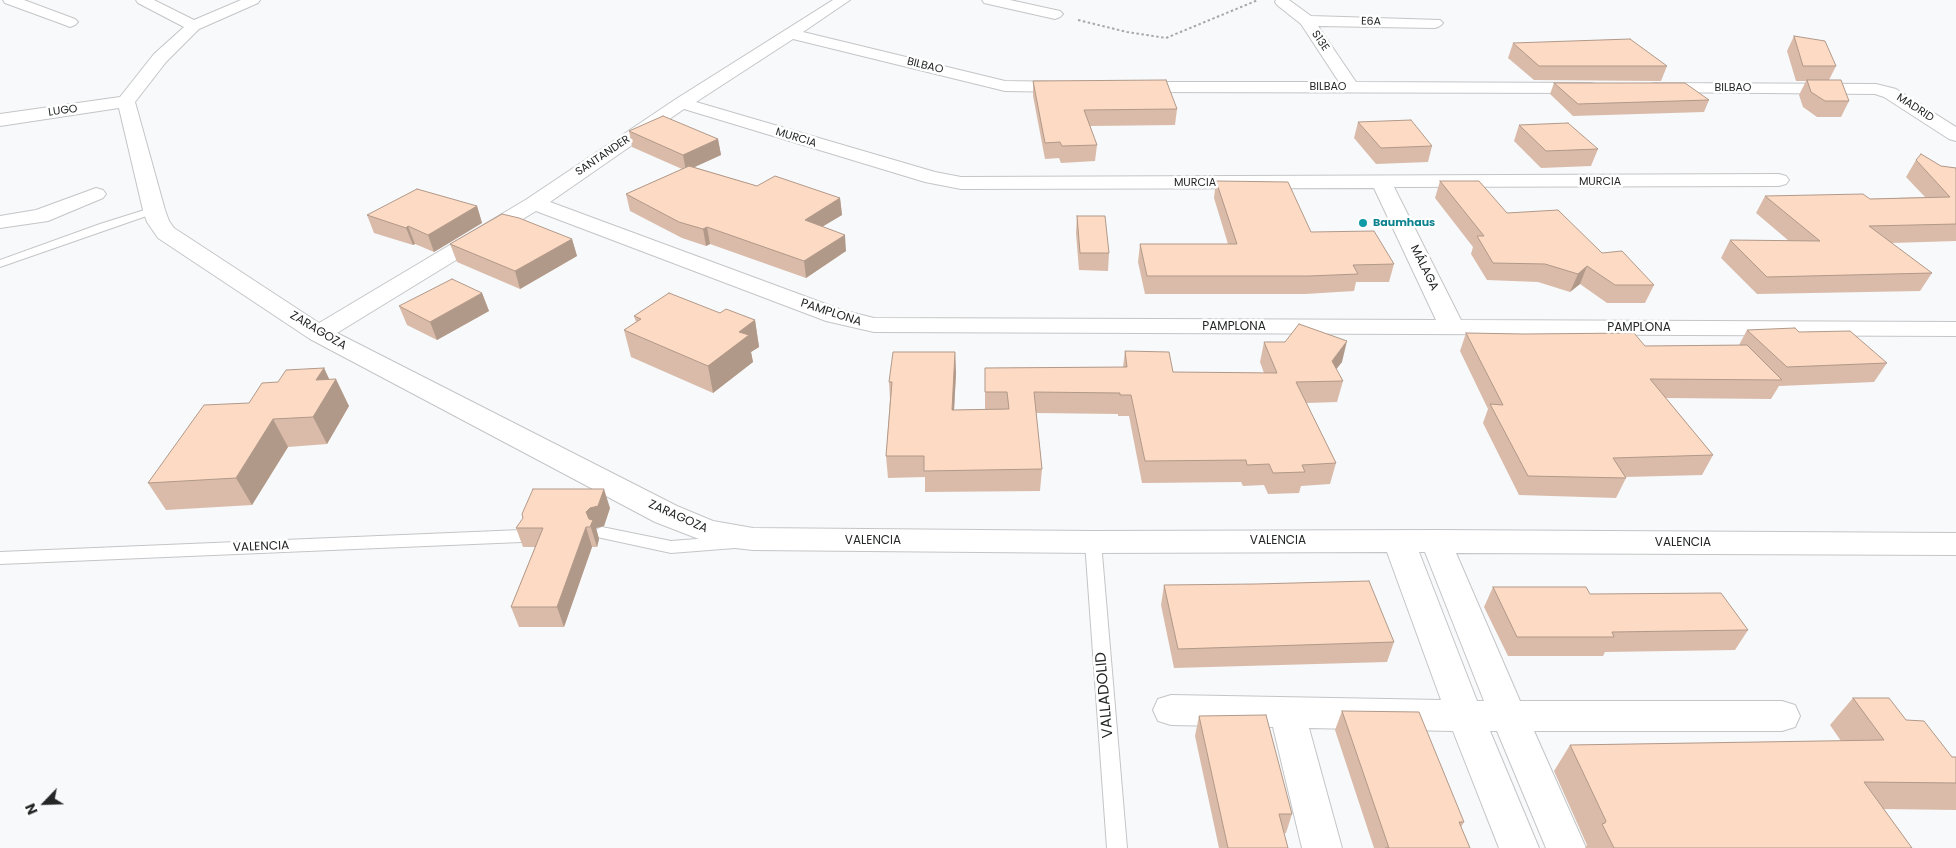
<!DOCTYPE html>
<html>
<head>
<meta charset="utf-8">
<style>
	body { margin:0 }
	#map { position:relative; width:1956px; height:848px; overflow:hidden; background:#f7f9fb; font-family:Poppins,sans-serif }
	canvas { display:block }
	.north { position:absolute; left:20px; top:778px; width:50px; height:50px; -webkit-text-stroke:4px #fff; paint-order:stroke; rotate:246deg; font-size:14px; font-weight:700; line-height:20px; text-align:center; color:#252626 }
	.north::after { content:''; display:block; margin:auto; width:18px; height:22px; background:#252626; clip-path:polygon(50% 0,100% 100%,50% 72%,0 100%) }
</style>
</head>
<body>
<div id="map">
<canvas width="1956" height="848"></canvas>
<div class="north">N</div>
</div>
<script>
const ctx = document.querySelector('canvas').getContext('2d');
ctx.lineJoin = 'round';
const toPath = rows => new Path2D(rows.map(r => 'M' + r).join(''));
function stroke(path, color, width, dash) { ctx.strokeStyle = color; ctx.lineWidth = width; ctx.lineCap = dash ? 'butt' : 'round'; ctx.setLineDash(dash || []); ctx.stroke(path); }
function paint(path, color) { ctx.fillStyle = color; ctx.fill(path, 'evenodd'); }
function label(font, color, halo, rows, align = 'center') {
  ctx.font = font + ' Poppins,sans-serif'; ctx.lineWidth = 5; ctx.setLineDash([]); ctx.textBaseline = 'middle'; ctx.strokeStyle = halo; ctx.fillStyle = color; for (const [text, x, y, turn = 0] of rows) {
    ctx.save(); ctx.translate(x, y); ctx.rotate((+turn || 0) * Math.PI / 180); ctx.textAlign = isNaN(turn) ? turn : align; if (halo) ctx.strokeText(text, 0, 0); ctx.fillText(text, 0, 0); ctx.restore();
  }
}
const path = toPath([
	[1078,20,1127,32,1166,38,1258,0]
]);
const lane = toPath([
	[154,207,159,210,158,212,0,267,0,260,100,224,154,207],
	[602,527,671,541,735,536,740,538,743,542,740,546,735,548,671,553,597,537,594,533,597,529,602,527],
	[521,530,526,532,529,536,526,540,521,542,0,564,0,552,521,530],
	[1093,536,1098,538,1101,542,1127,848,1107,848,1085,542,1088,538,1093,536]
]);
const street = toPath([
	[3,0,24,0,75,19,78,22,75,25,70,27,65,25,5,3,3,0],
	[136,0,154,0,194,20,241,0,260,0,258,3,199,29,166,62,135,102,165,210,169,221,174,228,319,323,527,199,676,99,833,0,850,0,803,32,1005,81,1070,82,1076,83,1079,87,1076,91,1070,92,1005,91,793,39,696,102,935,172,961,177,1779,174,1786,176,1789,180,1786,184,1779,186,1394,187,1461,320,1956,322,1956,336,874,332,826,321,536,211,337,333,677,506,713,521,753,528,1093,531,1436,530,1956,533,1956,555,1456,553,1520,701,1782,701,1795,705,1800,716,1795,727,1782,731,1534,731,1586,848,1546,848,1497,731,1490,731,1539,848,1499,848,1453,731,1309,728,1342,848,1302,848,1273,727,1171,725,1158,721,1153,710,1158,699,1171,695,1441,700,1387,552,1093,553,753,550,726,547,704,541,655,522,310,339,158,238,147,222,143,210,119,108,0,126,0,114,120,97,154,54,184,27,138,3,136,0],
	[684,109,925,182,961,189,1374,188,1436,320,874,318,842,310,550,202,684,109],
	[1419,552,1425,552,1484,701,1477,701,1419,552],
	[982,0,1010,0,1060,11,1063,14,1060,17,1055,19,984,3,982,0],
	[1276,0,1289,0,1311,16,1440,20,1443,23,1440,26,1435,28,1318,26,1356,82,1590,83,1596,84,1599,88,1596,92,1590,93,1131,92,1125,91,1122,87,1125,83,1131,82,1339,82,1301,24,1277,5,1275,2,1276,0],
	[1656,83,1876,84,1896,89,1956,127,1956,141,1949,139,1884,97,1875,94,1650,92,1647,88,1650,84,1656,83],
	[96,188,103,190,106,194,103,198,48,221,0,228,0,216,36,210,96,188]
]);
const wall = toPath([
	[1794,36,1836,66,1829,80,1849,101,1841,117,1817,117,1803,107,1799,95,1806,81,1796,81,1787,51],
	[1513,43,1667,66,1661,81,1534,80,1508,58],
	[1033,81,1177,109,1175,125,1090,126,1097,145,1095,161,1061,163,1059,158,1045,159,1033,96],
	[1554,83,1709,100,1704,112,1573,116,1550,94],
	[1358,122,1432,146,1428,162,1376,164,1354,138],
	[1519,125,1598,149,1591,166,1541,168,1514,141],
	[629,131,718,139,721,155,694,167,757,186,840,198,842,215,822,226,846,251,806,278,710,244,706,246,682,238,630,211,626,194,682,169,632,147],
	[1916,160,1941,166,1956,168,1956,241,1891,243,1932,273,1920,291,1757,294,1721,258,1730,240,1789,241,1756,213,1765,196,1870,199,1925,197,1906,177],
	[1216,181,1311,232,1394,264,1389,282,1356,282,1354,291,1305,294,1145,294,1138,262,1140,244,1228,244,1214,198],
	[1440,181,1507,213,1602,253,1654,285,1645,303,1607,303,1580,284,1570,292,1538,282,1487,280,1471,254,1473,247,1435,198],
	[477,206,482,223,434,252,415,244,413,245,374,233,367,215],
	[1077,216,1109,253,1108,271,1079,270,1076,233],
	[572,239,577,256,520,289,457,262,450,244],
	[482,293,489,311,437,340,407,325,399,306],
	[720,313,755,320,759,347,751,352,753,362,713,393,631,357,624,330,636,322,634,316],
	[1747,330,1799,332,1887,363,1874,382,1779,386,1771,399,1666,398,1713,455,1702,475,1625,477,1626,478,1616,498,1519,495,1483,423,1488,409,1460,351,1466,333,1645,346,1739,345],
	[1264,342,1342,362,1336,369,1343,381,1337,402,1306,403,1336,463,1330,484,1301,486,1299,493,1268,494,1264,485,1243,486,1241,482,1142,483,1129,416,1118,416,1118,414,1036,413,1042,469,1040,491,925,492,925,477,888,478,886,456,890,399,889,382,955,352,956,373,954,410,985,409,985,368,1123,367,1125,351,1173,372,1264,373,1260,362],
	[324,368,329,380,349,406,327,444,288,447,252,505,166,510,148,483,278,382],
	[610,508,604,526,596,528,599,539,597,547,592,547,564,627,519,627,511,607,535,547,523,547,516,528],
	[1164,585,1394,642,1387,662,1174,668,1161,605],
	[1493,587,1590,594,1748,630,1735,650,1605,652,1603,656,1508,656,1484,607],
	[1853,698,1906,720,1952,757,1956,757,1956,810,1884,809,1912,848,1585,848,1587,845,1554,771,1570,745,1841,741,1830,725],
	[1342,711,1464,822,1461,827,1470,848,1374,848,1335,730],
	[1199,716,1292,814,1286,833,1284,833,1288,848,1219,848,1195,736]
]);
const shadedWall = toPath([
	[718,139,721,155,686,171,683,155],
	[840,198,842,215,807,236,805,220],
	[477,206,482,223,434,252,428,235],
	[408,226,415,244,413,245,406,228],
	[707,227,710,244,706,246,703,229],
	[845,235,846,251,806,278,804,261],
	[572,239,577,256,520,289,515,271],
	[1587,266,1580,284,1570,292,1578,274],
	[482,293,489,311,437,340,430,322],
	[755,320,759,347,751,352,753,362,713,393,708,366,739,332],
	[1347,341,1342,362,1327,381,1332,361],
	[955,352,956,373,953,430,952,410],
	[324,368,332,385,336,379,349,406,327,444,313,417,316,380],
	[273,419,288,447,252,505,236,478],
	[604,489,610,508,604,526,596,528,599,539,597,547,586,512],
	[586,527,592,547,564,627,557,607]
]);
const building = toPath([
	[1794,36,1825,41,1836,66,1803,66,1794,36],
	[1630,39,1667,66,1539,66,1513,43,1630,39],
	[1166,80,1177,109,1084,110,1097,145,1062,146,1060,142,1045,143,1033,81,1166,80],
	[1807,80,1841,80,1849,101,1825,101,1811,92,1807,80],
	[1554,83,1685,83,1709,100,1578,104,1554,83],
	[663,116,718,139,683,155,629,131,663,116],
	[1411,120,1432,146,1381,148,1358,122,1411,120],
	[1568,123,1598,149,1546,151,1519,125,1568,123],
	[1921,154,1941,166,1956,168,1956,224,1869,226,1932,273,1767,277,1730,240,1820,241,1765,196,1863,194,1870,199,1950,197,1916,160,1921,154],
	[689,166,757,186,775,176,840,198,805,220,845,235,804,261,707,227,703,229,679,222,626,194,689,166],
	[1216,181,1288,182,1311,232,1374,231,1394,264,1353,265,1358,274,1309,276,1147,276,1140,244,1237,244,1216,181],
	[1440,181,1479,181,1507,213,1558,210,1602,253,1622,251,1654,285,1615,285,1587,266,1578,274,1545,264,1493,263,1477,236,1484,236,1440,181],
	[417,189,477,206,428,235,408,226,406,228,367,215,417,189],
	[502,214,519,218,572,239,515,271,450,244,502,214],
	[1077,216,1105,216,1109,253,1080,253,1077,216],
	[452,279,482,293,430,322,399,306,452,279],
	[669,293,720,313,726,309,755,320,739,332,749,335,708,366,624,330,641,319,634,316,669,293],
	[1299,324,1347,341,1332,361,1343,381,1296,382,1336,463,1302,465,1305,472,1273,473,1269,464,1247,465,1246,460,1145,461,1131,395,1120,395,1120,393,1034,392,1042,469,924,471,924,456,886,456,892,382,889,382,893,352,955,352,952,410,1009,409,1007,392,985,392,985,368,1127,367,1125,351,1169,352,1173,372,1277,373,1264,342,1285,342,1299,324],
	[1795,328,1799,332,1850,331,1887,363,1787,367,1747,330,1795,328],
	[1466,333,1523,334,1634,333,1645,346,1747,345,1782,380,1650,379,1713,455,1613,458,1626,478,1528,476,1490,404,1503,405,1466,333],
	[324,368,316,380,336,379,313,417,273,419,236,478,148,483,204,405,249,403,262,383,278,382,286,370,324,368],
	[533,489,604,489,598,506,590,508,586,512,589,519,593,520,590,527,586,527,557,607,511,607,543,528,516,528,523,518,522,514,533,489],
	[1369,581,1394,642,1178,649,1164,585,1256,584,1369,581],
	[1493,587,1586,587,1590,594,1721,593,1748,630,1612,632,1614,637,1517,637,1493,587],
	[1853,698,1889,698,1906,720,1924,721,1952,757,1956,757,1956,783,1864,782,1912,848,1614,848,1602,824,1605,823,1606,821,1570,745,1884,740,1853,698],
	[1342,711,1419,712,1464,822,1459,822,1470,848,1385,848,1389,848,1342,711],
	[1266,715,1292,814,1279,814,1288,848,1228,848,1199,716,1266,715]
]);
const markers = [
	[1363,223,5,"#0f9aa8"]
];
const farStreetnames = [
	["E6A",1371,22,1],
	["S13E",1320,41,56],
	["BILBAO",925,66,14],
	["BILBAO",1328,87],
	["BILBAO",1733,88],
	["MADRID",1915,108,33],
	["LUGO",63,111,-8],
	["MURCIA",796,138,17],
	["SANTANDER",603,156,-34],
	["MURCIA",1600,182],
	["MURCIA",1195,183]
];
const farCulturenames = [
	["Baumhaus",1373,223]
];
const streetNames = [
	["MÁLAGA",1424,268,64],
	["PAMPLONA",831,313,18],
	["PAMPLONA",1234,327],
	["PAMPLONA",1639,328],
	["ZARAGOZA",318,331,31],
	["ZARAGOZA",678,517,24],
	["VALENCIA",873,541],
	["VALENCIA",1278,541],
	["VALENCIA",1683,543],
	["VALENCIA",261,547,-2]
];
const nearStreetnames = [
	["VALLADOLID",1105,695,-95]
];
stroke(lane, '#c4c5c7', 2);
stroke(street, '#c4c5c7', 2);
stroke(path, '#a6a8a9', 2, [2.5, 2.5]);
paint(lane, '#fff');
paint(street, '#fff');
paint(wall, '#dabba9');
paint(shadedWall, '#b19989');
paint(building, '#fddac4');
stroke(building, '#b19989', 1);
for (const [x, y, r, color] of markers) { const dot = new Path2D(); dot.arc(x, y, r, 0, 2 * Math.PI); ctx.fillStyle = color; ctx.fill(dot); stroke(dot, '#fff', 2); }
label('11px', '#252626', '#fff', farStreetnames);
label('bold 11px', '#0d838f', '#fff', farCulturenames, 'left');
label('12px', '#252626', '#fff', streetNames);
label('15px', '#252626', '#fff', nearStreetnames);
</script>
</body>
</html>
